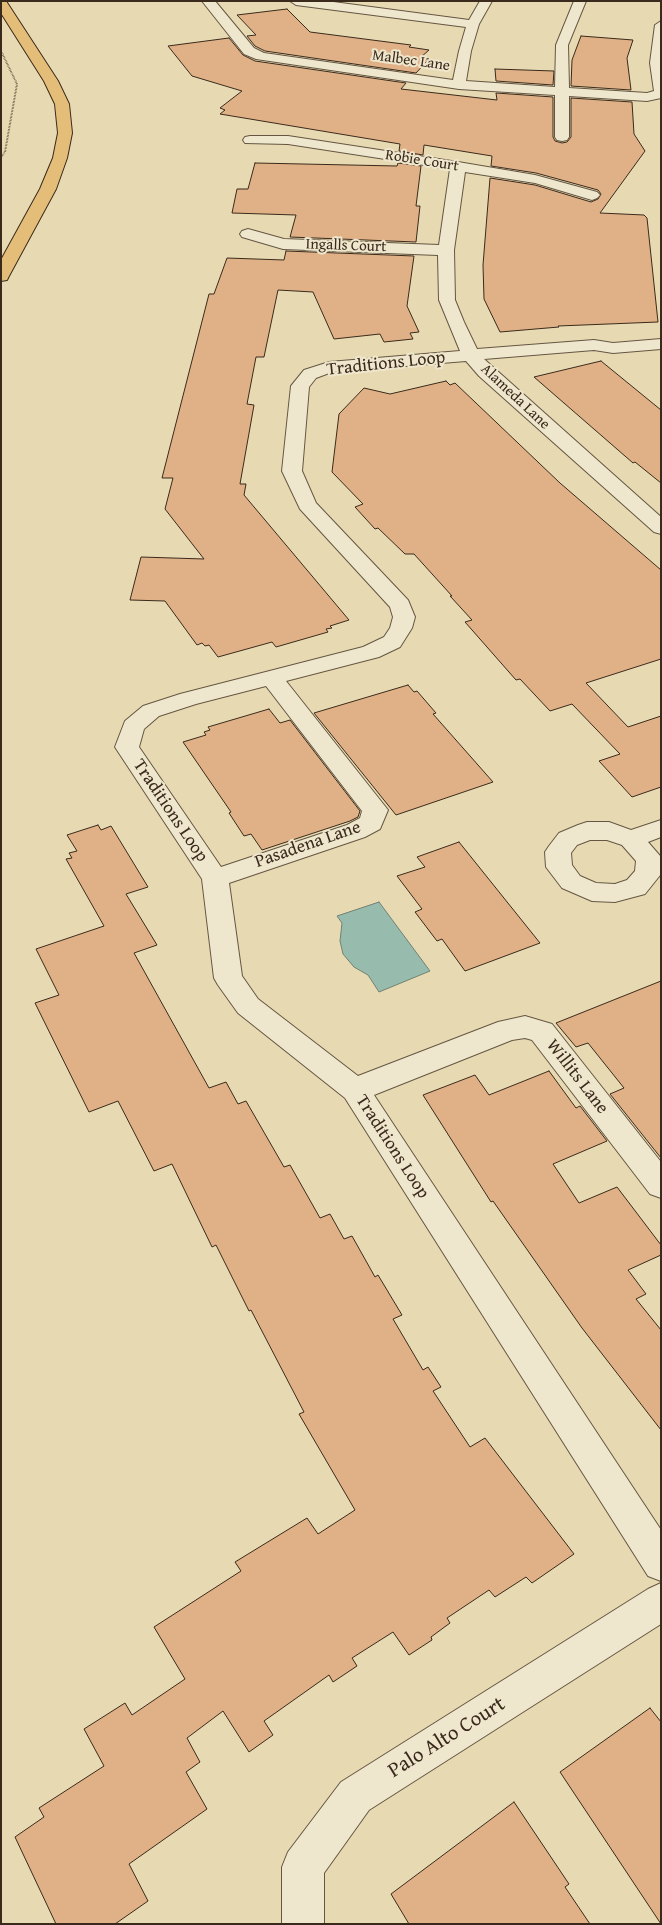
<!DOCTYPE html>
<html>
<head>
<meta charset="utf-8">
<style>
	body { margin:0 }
	#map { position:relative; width:662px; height:1925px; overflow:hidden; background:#e7dab2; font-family:"Gentium Book Plus",serif }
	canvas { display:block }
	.frame { position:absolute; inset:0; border:2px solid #3a2a1c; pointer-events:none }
</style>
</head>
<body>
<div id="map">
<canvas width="662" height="1925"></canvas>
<div class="frame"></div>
</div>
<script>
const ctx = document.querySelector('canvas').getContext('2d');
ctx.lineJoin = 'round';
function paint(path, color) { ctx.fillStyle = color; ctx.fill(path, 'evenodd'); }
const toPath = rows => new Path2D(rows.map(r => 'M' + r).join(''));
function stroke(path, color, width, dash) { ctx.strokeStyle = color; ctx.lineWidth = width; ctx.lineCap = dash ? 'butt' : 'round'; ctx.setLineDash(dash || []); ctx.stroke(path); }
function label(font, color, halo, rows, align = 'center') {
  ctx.font = font + ' "Gentium Book Plus",serif'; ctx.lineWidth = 4; ctx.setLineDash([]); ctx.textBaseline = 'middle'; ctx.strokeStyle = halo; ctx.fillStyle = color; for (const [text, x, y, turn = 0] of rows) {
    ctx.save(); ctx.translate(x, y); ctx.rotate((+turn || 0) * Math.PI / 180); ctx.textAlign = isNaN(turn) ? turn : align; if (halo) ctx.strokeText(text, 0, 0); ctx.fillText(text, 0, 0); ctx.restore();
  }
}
const water = toPath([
	[379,902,430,971,379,992,368,975,354,967,343,954,340,941,342,923,337,916,379,902]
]);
const building = toPath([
	[287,9,310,32,411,45,409,47,429,50,420,58,429,59,416,73,265,51,255,46,247,36,256,35,237,15,287,9],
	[581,36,633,40,627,58,631,90,571,86,572,60,581,36],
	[229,38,243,55,255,61,406,83,401,89,497,100,496,93,553,97,553,137,555,141,562,143,567,142,571,137,571,98,632,102,634,134,645,151,600,213,644,215,647,218,658,322,558,326,559,327,500,332,484,299,483,265,490,178,535,185,591,202,598,199,601,194,598,190,536,173,491,166,492,156,424,145,423,155,399,151,400,144,220,114,225,110,220,108,242,91,192,76,168,46,229,38],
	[495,69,554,71,553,85,496,81,495,69],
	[255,163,397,166,398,163,421,166,416,206,420,206,416,242,290,237,296,215,232,213,237,189,248,189,255,163],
	[286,251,414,256,407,306,419,332,410,333,413,339,384,342,380,334,334,339,313,292,278,290,264,357,256,357,247,404,254,405,240,484,246,484,244,495,349,620,330,626,332,628,326,629,328,632,276,647,272,642,218,657,209,645,205,646,202,643,197,645,165,601,130,600,141,557,204,559,165,509,173,478,162,478,209,294,214,294,227,258,284,260,286,251],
	[601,361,661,410,661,483,635,462,633,463,534,377,601,361],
	[446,381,450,385,455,383,560,483,661,570,661,659,586,683,628,727,661,716,661,787,632,797,599,761,620,754,572,704,550,711,520,679,516,680,465,622,472,620,450,596,452,596,414,554,405,554,378,528,375,529,355,507,363,504,332,472,339,414,364,388,390,394,446,381],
	[408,685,414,692,417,691,436,713,433,714,493,782,396,815,314,713,408,685],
	[269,709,280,723,290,720,360,811,358,817,350,821,262,850,251,834,244,836,229,813,231,812,183,742,206,735,204,732,210,730,208,727,269,709],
	[98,825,101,830,111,826,148,887,126,894,157,945,134,953,209,1088,226,1082,238,1104,246,1101,284,1167,290,1165,320,1218,330,1214,344,1239,352,1236,375,1277,378,1275,402,1315,393,1319,423,1370,428,1367,441,1387,433,1391,470,1447,485,1438,574,1554,532,1583,526,1577,495,1597,489,1590,447,1618,450,1623,431,1637,432,1640,409,1655,393,1632,352,1658,357,1666,333,1682,329,1675,264,1721,273,1735,249,1752,223,1711,187,1738,200,1762,186,1772,207,1809,129,1864,148,1901,115,1924,56,1924,15,1837,44,1817,39,1808,104,1766,84,1729,125,1703,132,1715,185,1679,154,1627,241,1571,235,1562,307,1518,318,1534,355,1510,299,1414,304,1412,251,1310,249,1311,216,1245,212,1247,172,1164,154,1171,118,1101,89,1112,35,1003,59,995,36,949,104,926,66,859,72,858,69,853,77,851,67,835,98,825],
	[459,842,540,943,465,971,442,939,437,941,415,912,422,909,397,876,425,867,417,857,459,842],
	[661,981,661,1158,610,1094,624,1088,588,1043,576,1047,556,1023,661,981],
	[549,1071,576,1108,580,1106,607,1141,553,1164,579,1203,617,1187,661,1245,661,1255,628,1270,646,1294,636,1299,661,1330,661,1430,582,1328,493,1201,491,1202,423,1095,475,1075,489,1095,549,1071],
	[650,1708,661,1722,661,1924,560,1772,650,1708],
	[514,1802,569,1884,565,1887,590,1924,409,1924,391,1894,514,1802]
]);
const path = toPath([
	[1,51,17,84,5,152,1,157]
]);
const minor = toPath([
	[202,1,215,1,254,48,264,53,453,80,459,51,466,27,296,5,290,1,326,1,469,20,480,1,492,1,479,24,471,51,466,81,555,87,556,45,574,1,586,1,568,45,569,88,647,93,654,91,650,63,655,25,661,21,661,98,647,101,569,96,569,137,567,140,562,141,557,140,555,137,555,95,459,89,256,59,244,54,202,1],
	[250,136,288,136,458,162,535,175,597,192,600,195,597,198,592,200,535,183,465,172,454,250,455,300,464,322,477,349,594,340,613,343,661,339,661,349,613,353,594,350,484,359,661,517,661,534,654,532,479,376,466,361,332,372,316,378,309,387,302,471,316,503,408,600,415,617,412,628,400,647,379,657,286,681,388,810,380,829,365,837,229,883,242,976,258,999,358,1076,498,1022,525,1016,552,1024,661,1162,661,1198,650,1194,532,1040,525,1038,512,1040,374,1095,661,1530,661,1581,648,1576,345,1098,238,1013,218,985,214,978,202,879,115,747,125,721,143,706,180,694,363,647,384,637,390,628,393,617,390,607,300,509,282,471,291,386,304,370,329,362,460,351,439,300,438,255,283,249,242,237,240,234,242,231,248,229,284,239,439,245,450,169,288,144,245,143,243,140,245,137,250,136],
	[266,686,362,811,360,818,347,825,221,867,139,747,144,729,159,716,196,704,266,686],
	[661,820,661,837,648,842,661,857,661,874,645,894,615,902,592,901,562,888,546,867,545,852,549,846,559,833,578,825,587,822,609,822,631,830,661,820],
	[590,840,607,840,622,845,636,861,635,871,627,880,615,884,596,883,580,876,572,865,571,853,577,845,590,840],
	[661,1583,661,1624,369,1810,324,1873,324,1924,282,1924,282,1867,288,1852,341,1782,648,1589,661,1583]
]);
const major = toPath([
	[1,1,6,1,58,81,69,104,72,133,67,158,56,189,9,276,7,280,1,281,1,260,40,189,53,158,58,133,55,104,44,81,1,13,1,1]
]);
const farStreetnames = [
	["Malbec Lane",411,61,8],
	["Robie Court",422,161,9],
	["Ingalls Court",346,246,2],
	["Alameda Lane",515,397,43]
];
const streetNames = [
	["Traditions Loop",386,364,-6],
	["Traditions Loop",170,811,56],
	["Pasadena Lane",308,845,-19],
	["Willits Lane",577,1077,52],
	["Traditions Loop",392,1147,57]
];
const nearStreetnames = [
	["Palo Alto Court",447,1738,-32]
];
paint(water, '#97bbac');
stroke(water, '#728172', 1);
paint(building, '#e0b186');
stroke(building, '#3a2a1c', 1);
stroke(minor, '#655642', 2);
stroke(major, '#3a2a1c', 2);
stroke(path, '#3a2a1c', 2, [0.5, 1]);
paint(minor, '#efe7cd');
paint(major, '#e4bd79');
label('15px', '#3a2a1c', '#efe7cd', farStreetnames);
label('18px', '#3a2a1c', '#efe7cd', streetNames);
label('21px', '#3a2a1c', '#efe7cd', nearStreetnames);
</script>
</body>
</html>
